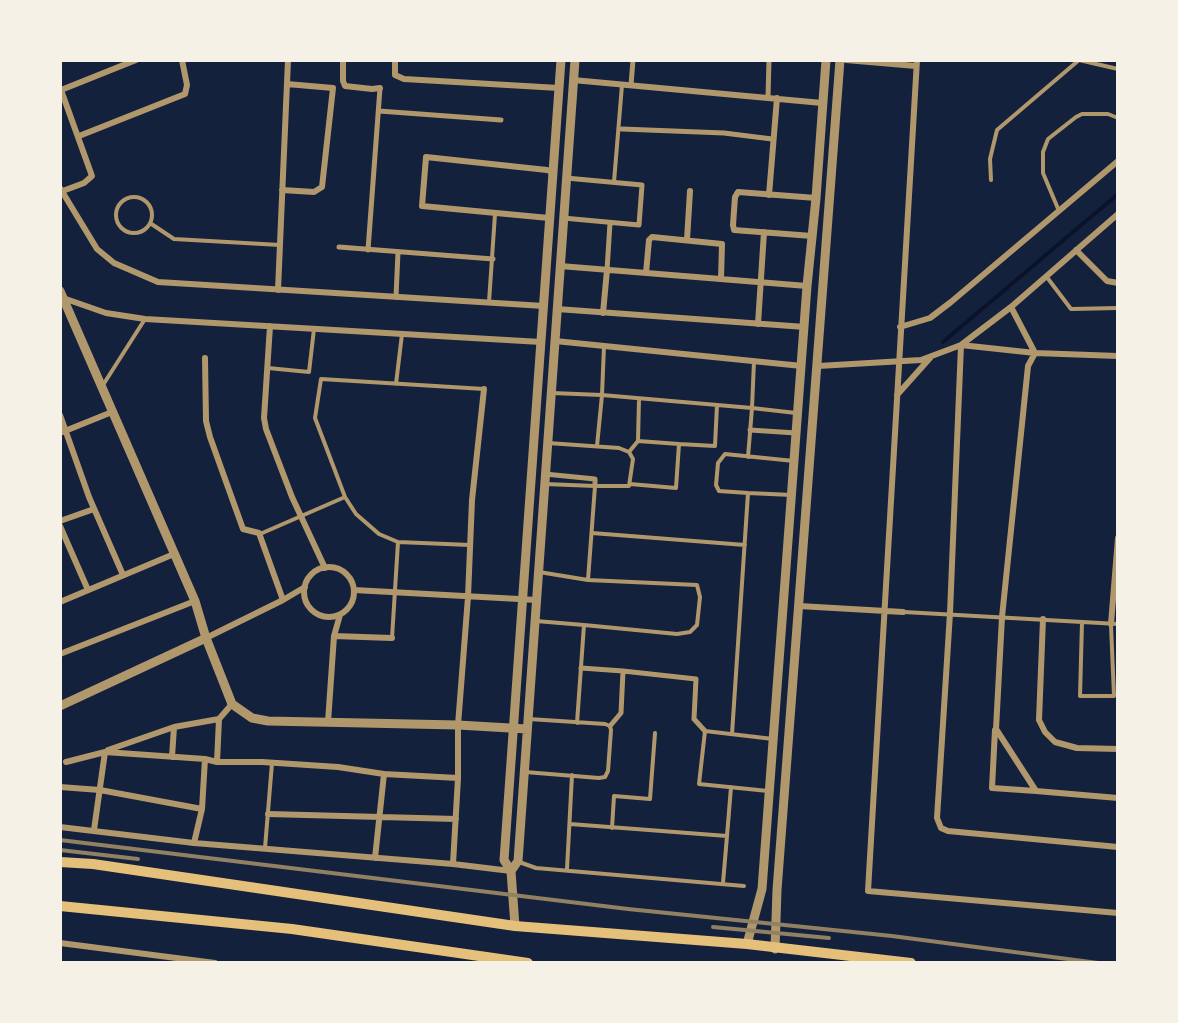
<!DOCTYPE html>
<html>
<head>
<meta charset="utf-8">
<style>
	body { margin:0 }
	#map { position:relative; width:1178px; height:1023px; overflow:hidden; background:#14213d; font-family:"Roboto Condensed",sans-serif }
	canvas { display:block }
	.frame { position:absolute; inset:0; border:62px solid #f6f1e7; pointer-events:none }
</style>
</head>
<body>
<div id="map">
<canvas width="1178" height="1023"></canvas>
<div class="frame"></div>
</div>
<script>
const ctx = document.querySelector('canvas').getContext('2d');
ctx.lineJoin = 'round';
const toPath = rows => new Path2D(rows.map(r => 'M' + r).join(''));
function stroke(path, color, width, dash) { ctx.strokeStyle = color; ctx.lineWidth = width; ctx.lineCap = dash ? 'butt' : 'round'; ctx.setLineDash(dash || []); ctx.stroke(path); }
const stream = toPath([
	[943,342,1118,194]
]);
const service = toPath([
	[991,180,990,159,997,130,1079,60,1118,69],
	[614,182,622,85],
	'116 215a18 18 0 1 1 36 0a18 18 0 1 1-36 0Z',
	[1059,211,1043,173,1043,152,1048,139,1076,117,1082,114,1108,114,1118,118],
	[150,223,174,239,280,245],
	[1046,276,1071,309,1118,308],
	[489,302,495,214],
	[754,361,752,408,796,413],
	[268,368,309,372,314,329],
	[396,384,402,334],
	[103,385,145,319],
	[552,393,602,395,604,346],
	[548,443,619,448,629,452,633,459,629,486,595,486],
	[679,444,715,446,717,405],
	[597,446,602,395,752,408,748,457],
	[629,452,638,441,639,399],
	[545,484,595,486,588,580],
	[630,484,676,488,679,444,638,441],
	[748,493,792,495],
	[592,533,745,545],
	[260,534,345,497],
	[470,545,398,542,379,534,356,514,345,497,315,418,321,379,484,389],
	[539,572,588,580,697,585,700,597,697,625,690,632,677,634,584,625],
	[904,612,1118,624],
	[536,621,584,625,577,723],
	[1082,622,1080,696,1114,696,1111,625],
	[392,638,398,542],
	[732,734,748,493,719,491,716,485,718,463,725,454,794,461],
	[525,772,599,778,605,777,608,771,611,730,610,726,605,724,529,719],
	[768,791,699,784,705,731,773,739],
	[570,824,727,836,723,883],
	[612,828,614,796,650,799,655,733],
	[727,836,731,787],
	[265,848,272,763],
	[519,862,536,868,744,886],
	[567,869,572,775]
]);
const pedestrian = toPath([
	[631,85,633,60],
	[768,97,769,60],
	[379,111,501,120],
	[622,129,724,133,772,139],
	[563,218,639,225,642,185,566,178],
	[339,247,493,259],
	[368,250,380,88],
	[607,270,610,223],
	[396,297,398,252],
	[750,430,796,433],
	[545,474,595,479,595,486],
	[581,668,623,671,621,713,610,726],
	[623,671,696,679,694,719,705,731]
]);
const minor = toPath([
	[343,60,343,81,345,86,372,89,380,88],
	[395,60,395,75,404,79,559,88],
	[846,60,916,66],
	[917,60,868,891,1118,913],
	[573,80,822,103],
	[79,136,185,94,187,85,182,60],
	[60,188,97,249,114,263,158,282,544,306],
	[282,190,314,192,322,187,333,88,287,84],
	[60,192,84,183,92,176,61,90,136,60],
	[769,195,777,98],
	[549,218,422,206,426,157,547,170,552,172],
	[812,236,734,230,733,225,735,197,738,192,816,198],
	[687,240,690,191],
	[1076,250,1107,281,1118,283],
	[560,266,807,286],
	[646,273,649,240,652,237,722,244,721,279],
	[278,290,288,60],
	[63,298,106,313,145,319,541,342],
	[1011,307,1035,353,1028,366,1002,617,996,729,1036,791,1118,798],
	[557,309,805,327],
	[603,313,607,270],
	[758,324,764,232],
	[270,326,264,418,266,429,292,497,325,568],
	[900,327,930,318,951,302,1118,161],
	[555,341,802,366],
	[1118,356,1035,353,961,345,950,613,937,818,941,828,948,831,1118,847],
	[205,358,206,421,210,437,243,529,259,533,283,600],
	[818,366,921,360,961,345,1011,307,1118,214],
	[897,395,930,358],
	[60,415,89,497,123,575],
	[60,433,112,412],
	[60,521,94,509],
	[60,526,88,590],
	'304 592a25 25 0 1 1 50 0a25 25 0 1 1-50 0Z',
	[354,590,537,600],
	[60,602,174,554],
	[799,606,903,612],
	[1043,619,1039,720,1045,732,1055,742,1077,748,1118,749],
	[1111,624,1118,538],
	[334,636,392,638],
	[206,638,283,600,305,587],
	[60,654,195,601],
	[328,722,334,636,340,615],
	[995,730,992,788,1036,791],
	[108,750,174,727,219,719],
	[105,752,205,759,217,762,262,762,338,767,384,774],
	[172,757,174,727],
	[66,762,105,752,94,830],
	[217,762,219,719,232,704],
	[60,787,100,790,202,809],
	[268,814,456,819],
	[60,827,194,843,453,864,511,871],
	[194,843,202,809,205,759],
	[375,858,384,774,458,778],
	[453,864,458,778,458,725,468,597,472,500,484,389],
	[60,943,215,963]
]);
const tertiary = toPath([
	[60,291,195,601,206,638,232,704,252,718,268,721,458,725,527,729],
	[60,706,206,638],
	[511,871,518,861,575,60],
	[515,926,511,871,504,860,561,60],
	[747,944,762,889,807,286,816,198,826,60],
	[775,949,777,890,840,60]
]);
const secondary = toPath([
	[60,862,93,864,515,926,747,944,911,963],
	[60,906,292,929,528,963]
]);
const rail = toPath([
	[60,840,628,909,892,936,1098,963],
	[60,850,138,859],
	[713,927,829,938]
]);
stroke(stream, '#0b132b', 4);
stroke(service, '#b1986c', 4);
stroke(pedestrian, '#b1986c', 5);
stroke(minor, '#b1986c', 6);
stroke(tertiary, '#b1986c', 9);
stroke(secondary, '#e5c07b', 10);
stroke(rail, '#918062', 4);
</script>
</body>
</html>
